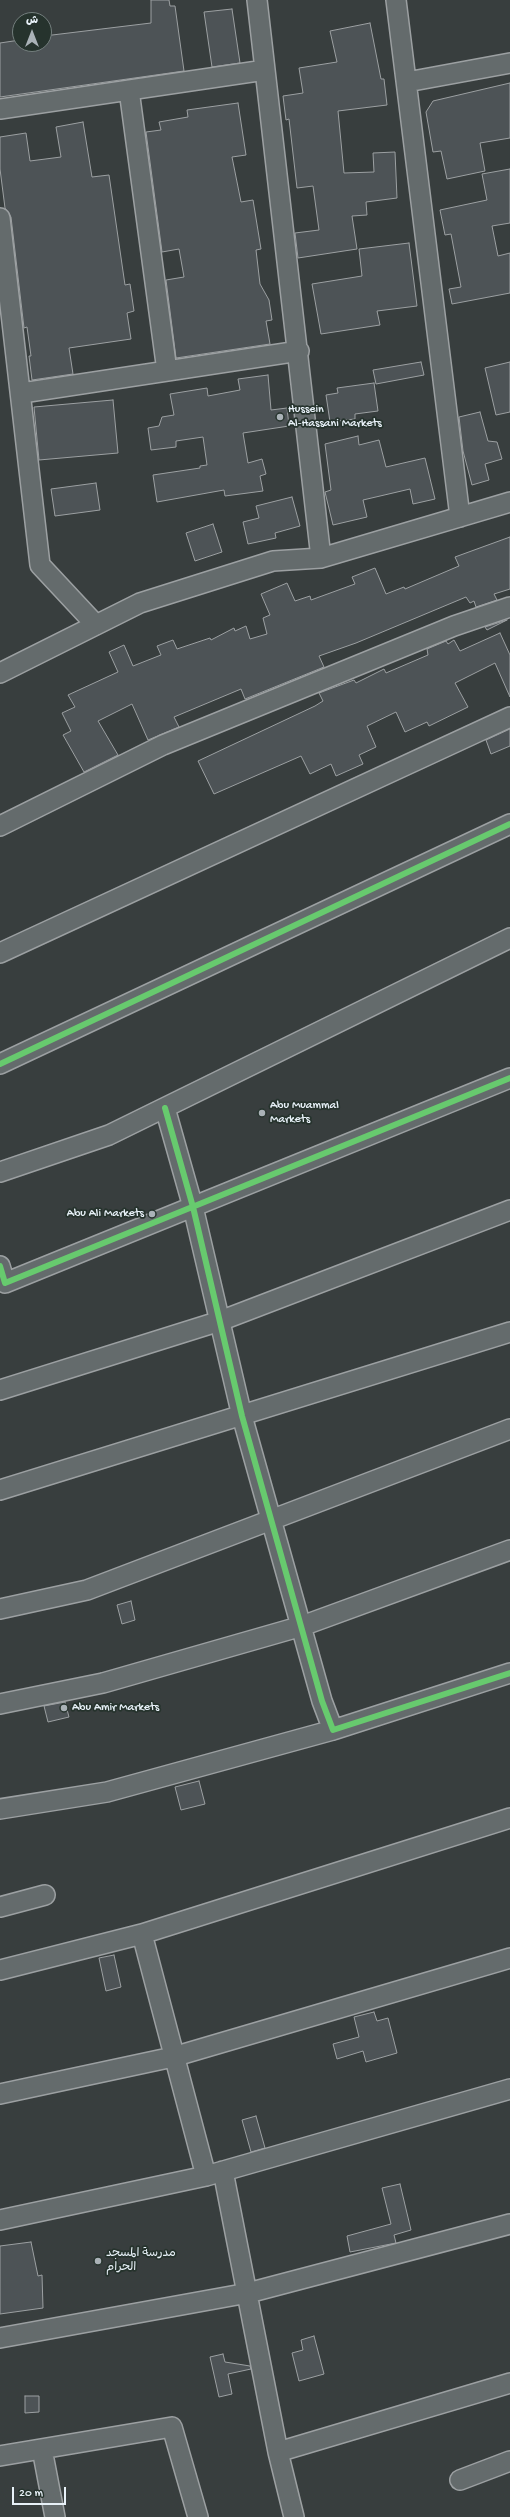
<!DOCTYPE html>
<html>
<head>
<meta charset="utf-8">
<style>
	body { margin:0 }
	#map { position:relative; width:510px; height:2517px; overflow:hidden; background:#383e3e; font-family:"Gochi Hand","Playpen Sans Arabic",sans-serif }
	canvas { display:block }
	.north { position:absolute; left:12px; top:12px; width:40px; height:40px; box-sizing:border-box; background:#26332d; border:1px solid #747f7e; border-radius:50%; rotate:0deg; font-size:11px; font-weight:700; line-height:16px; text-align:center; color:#e8f1f8 }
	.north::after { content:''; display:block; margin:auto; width:14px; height:18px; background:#aab2b7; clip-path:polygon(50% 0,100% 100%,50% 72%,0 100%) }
	.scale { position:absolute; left:12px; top:2487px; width:54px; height:18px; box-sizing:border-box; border:2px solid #e8f1f8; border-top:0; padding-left:5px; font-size:12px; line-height:14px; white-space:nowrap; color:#e8f1f8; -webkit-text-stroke:3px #26332d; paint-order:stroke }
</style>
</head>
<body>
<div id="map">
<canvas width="510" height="2517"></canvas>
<div class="north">ش</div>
<div class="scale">20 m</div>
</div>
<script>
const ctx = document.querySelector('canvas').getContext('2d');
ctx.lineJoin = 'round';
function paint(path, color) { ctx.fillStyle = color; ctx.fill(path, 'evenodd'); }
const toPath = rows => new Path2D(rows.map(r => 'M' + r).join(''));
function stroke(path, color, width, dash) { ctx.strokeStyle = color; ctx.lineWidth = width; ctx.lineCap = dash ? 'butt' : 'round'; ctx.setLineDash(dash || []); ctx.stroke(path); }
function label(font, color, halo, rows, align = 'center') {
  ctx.font = font + ' "Gochi Hand","Playpen Sans Arabic",sans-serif'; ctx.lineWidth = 3.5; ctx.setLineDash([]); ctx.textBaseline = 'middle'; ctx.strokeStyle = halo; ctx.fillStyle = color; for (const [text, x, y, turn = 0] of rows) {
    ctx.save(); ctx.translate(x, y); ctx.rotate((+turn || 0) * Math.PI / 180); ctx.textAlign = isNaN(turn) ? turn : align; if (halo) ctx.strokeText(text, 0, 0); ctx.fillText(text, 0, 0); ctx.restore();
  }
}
const building = toPath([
	[151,0,169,0,170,6,175,6,184,71,0,97,0,43,20,40,20,44,44,44,44,36,151,23,151,0],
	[232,9,240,63,212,67,204,12,232,9],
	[370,23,381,79,384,79,387,105,338,111,344,173,374,172,373,153,395,152,397,198,366,202,367,215,352,216,357,249,298,258,295,233,319,230,313,186,297,188,289,119,286,120,283,96,303,93,299,68,337,62,330,31,370,23],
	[510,83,510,138,480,143,485,171,447,179,441,151,433,152,426,112,433,101,510,83],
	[238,103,246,155,232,157,241,202,253,200,261,249,256,250,260,284,269,300,272,320,266,321,270,344,176,358,166,280,184,277,179,249,162,252,146,132,161,130,159,122,188,117,187,110,238,103],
	[83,122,92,177,109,175,125,285,130,284,134,311,127,313,131,339,69,348,73,374,32,380,29,356,31,356,27,327,24,328,11,217,5,208,0,169,0,137,26,133,30,161,61,157,56,127,83,122],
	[510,169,510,223,492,226,498,256,510,253,510,293,452,304,449,289,461,287,451,234,445,235,440,210,487,200,482,174,510,169],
	[409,243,417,306,377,311,380,325,321,334,312,284,362,276,359,249,409,243],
	[421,362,424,375,376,384,373,370,421,362],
	[510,362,510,412,496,415,485,368,510,362],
	[268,375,271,410,287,408,289,426,243,433,248,463,262,459,266,474,260,476,263,491,225,496,224,490,157,502,153,475,200,468,200,466,207,465,203,437,176,441,176,447,151,450,148,428,159,426,162,417,174,415,170,394,207,388,208,396,240,390,238,379,268,375],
	[374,383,378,411,355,414,355,419,330,422,326,395,338,393,337,388,374,383],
	[113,400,118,453,39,460,34,407,113,400],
	[480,412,488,441,497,442,502,459,485,464,489,480,472,485,463,451,459,417,480,412],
	[358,436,359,445,379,440,386,467,425,458,435,499,413,504,410,489,363,500,367,517,333,525,325,492,331,490,325,444,358,436],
	[96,483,100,510,55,516,51,489,96,483],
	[292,497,300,526,275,533,276,538,248,544,243,522,259,518,256,506,292,497],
	[213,524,222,552,195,561,186,533,213,524],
	[510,537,510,589,494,594,497,600,476,607,474,601,470,603,466,597,356,643,319,656,324,667,245,699,241,689,174,717,179,727,148,740,132,704,98,721,118,755,84,772,63,735,71,731,62,713,75,707,68,695,118,672,109,652,124,645,133,666,161,655,157,646,173,640,177,649,210,638,211,640,234,628,235,631,246,626,250,639,267,634,263,618,270,615,261,594,287,583,295,601,310,596,311,600,355,584,352,577,375,568,386,594,404,587,405,589,459,566,455,557,510,537],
	[507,620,487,630,485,627,507,620],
	[500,633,510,655,510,697,495,663,455,683,468,707,429,726,427,722,405,732,396,712,367,726,376,747,359,755,363,764,336,776,331,764,310,774,301,756,214,794,198,761,315,706,323,701,319,693,354,680,356,683,384,669,386,673,428,655,427,649,446,641,448,644,454,640,460,651,500,633],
	[510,729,510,746,491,754,486,740,510,729],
	[131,1601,135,1620,122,1624,117,1605,131,1601],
	[65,1702,69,1717,48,1722,44,1706,65,1702],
	[199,1781,205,1804,181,1810,175,1787,199,1781],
	[114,1955,121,1987,106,1991,99,1958,114,1955],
	[374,2012,377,2021,388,2018,397,2053,366,2062,363,2051,337,2059,333,2044,359,2037,354,2017,374,2012],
	[256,2116,265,2148,251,2152,242,2120,256,2116],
	[400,2184,411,2230,394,2235,396,2243,350,2252,347,2236,391,2224,382,2188,400,2184],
	[31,2242,38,2276,42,2275,43,2308,0,2314,0,2246,31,2242],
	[314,2336,324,2374,299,2381,292,2353,303,2350,301,2340,314,2336],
	[223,2354,225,2362,250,2366,251,2369,228,2374,232,2394,219,2397,210,2357,223,2354],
	[25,2396,39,2396,39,2412,25,2413,25,2396]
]);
const minor = toPath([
	[257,0,321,558],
	[396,0,460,517],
	[407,82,510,63],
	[129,90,167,371],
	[0,109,265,70],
	[0,218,40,565,96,625],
	[22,393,299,351],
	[0,673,140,603,273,561,321,558,510,502],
	[0,826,163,745,454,626,510,607],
	[0,953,510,717],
	[0,1064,510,824],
	[165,1108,193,1207,242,1416,322,1701,333,1730,510,1673],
	[0,1172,109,1135,510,938],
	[0,1266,5,1283,510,1078],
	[0,1390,220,1321,510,1210],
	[0,1490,510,1332],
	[0,1609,87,1590,510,1429],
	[0,1704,103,1683,302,1626,510,1550],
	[0,1809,107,1792,333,1730],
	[0,1907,45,1895],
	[142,1934,206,2176],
	[0,1970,142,1934,510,1818],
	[0,2094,173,2057,510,1958],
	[223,2171,278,2452,294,2517],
	[0,2220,206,2176,510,2089],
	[0,2338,248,2293,510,2224],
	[42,2449,55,2517],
	[278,2452,510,2383],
	[0,2456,172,2427,198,2517],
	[460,2480,510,2461]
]);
const cycleway = toPath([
	[0,1064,510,824],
	[165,1108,193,1207,242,1416,322,1701,333,1730,510,1673],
	[0,1266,5,1283,510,1078]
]);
const markers = [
	[280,417,4,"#aab2b7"],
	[262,1113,4,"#aab2b7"],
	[152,1214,4,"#aab2b7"],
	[64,1708,4,"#aab2b7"],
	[98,2261,4,"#aab2b7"]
];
const poiNames = [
	["Hussein",288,410],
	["Al-Hassani Markets",288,424],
	["Abu Muammal",270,1106],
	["Markets",270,1120],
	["Abu Ali Markets",144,1214,"right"],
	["Abu Amir Markets",72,1708],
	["مدرسة المسجد",106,2254],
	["الحرام",106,2268]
];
paint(building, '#4d5356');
stroke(building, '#9ca0a2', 1);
stroke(minor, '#9ca0a2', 22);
stroke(minor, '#646b6c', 19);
stroke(cycleway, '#67ca6e', 6);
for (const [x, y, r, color] of markers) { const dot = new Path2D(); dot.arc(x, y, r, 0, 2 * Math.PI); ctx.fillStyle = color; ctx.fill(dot); stroke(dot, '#26332d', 1.5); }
label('12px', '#e8f1f8', '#26332d', poiNames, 'left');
</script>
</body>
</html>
